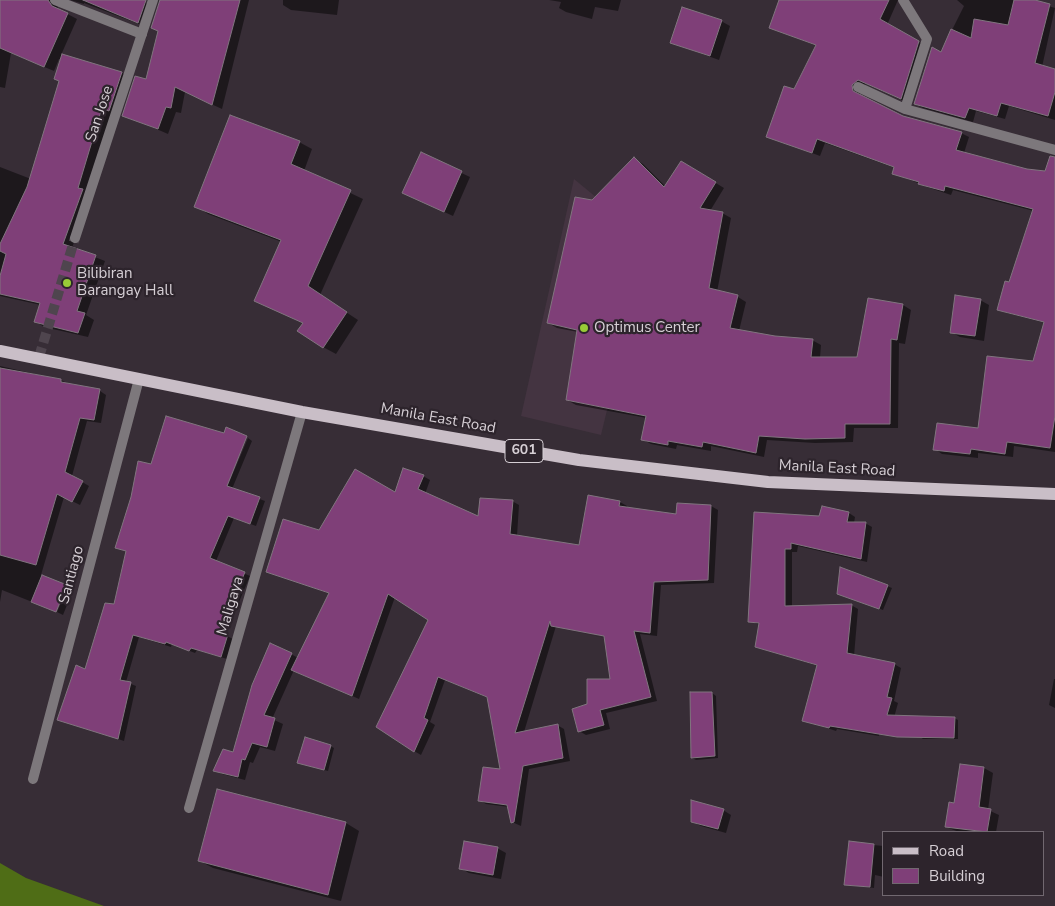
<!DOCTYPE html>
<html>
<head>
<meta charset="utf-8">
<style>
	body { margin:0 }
	#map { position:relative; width:1055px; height:906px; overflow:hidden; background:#372d36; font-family:"Nunito Sans",sans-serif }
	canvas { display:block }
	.legend { position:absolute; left:882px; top:831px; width:162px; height:65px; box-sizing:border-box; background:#2d242c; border:1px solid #716870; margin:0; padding:6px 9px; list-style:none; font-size:15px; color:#d6cfd5 }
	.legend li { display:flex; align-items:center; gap:10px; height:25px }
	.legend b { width:25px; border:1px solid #716870 }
</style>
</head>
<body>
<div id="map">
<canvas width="1055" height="906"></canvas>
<ul class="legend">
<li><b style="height:6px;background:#c9bec7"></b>Road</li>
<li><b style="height:14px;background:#7f3f78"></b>Building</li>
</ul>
</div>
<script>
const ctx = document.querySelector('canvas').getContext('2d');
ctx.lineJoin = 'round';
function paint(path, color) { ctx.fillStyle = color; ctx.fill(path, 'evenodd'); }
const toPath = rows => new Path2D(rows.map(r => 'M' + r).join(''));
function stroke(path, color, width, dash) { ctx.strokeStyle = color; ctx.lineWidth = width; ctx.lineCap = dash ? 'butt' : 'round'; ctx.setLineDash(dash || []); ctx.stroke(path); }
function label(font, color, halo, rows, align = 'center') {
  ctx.font = font + ' "Nunito Sans",sans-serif'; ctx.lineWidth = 4.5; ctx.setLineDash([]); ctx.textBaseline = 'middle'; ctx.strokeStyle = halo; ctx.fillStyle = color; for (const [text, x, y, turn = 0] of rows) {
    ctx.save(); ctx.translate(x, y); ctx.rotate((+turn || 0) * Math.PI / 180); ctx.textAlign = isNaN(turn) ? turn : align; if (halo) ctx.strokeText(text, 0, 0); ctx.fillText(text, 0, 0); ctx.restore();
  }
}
const built = toPath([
	[574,179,648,240,601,435,521,416]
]);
const water = toPath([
	[0,863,26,878,104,906,0,906]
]);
const shadow = toPath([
	[0,0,61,0,57,3,58,9,77,19,61,55,122,73,131,78,72,248,105,261,86,315,94,320,88,337,44,327,35,321,41,305,0,296,0,167,31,179,60,81,61,59,59,59,54,71,11,53,5,88,0,87],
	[70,0,143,0,147,4,139,24,84,3,84,4],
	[185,0,249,0,222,109,185,92,181,113,176,112,168,134,124,115,147,80],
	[283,0,339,0,337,15,291,10,283,5],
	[549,0,621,0,618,11,595,7,592,19,566,12,559,8,561,2],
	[781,0,898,0,887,25,926,46,909,103,866,84,859,89,860,96,902,117,961,133,969,137,964,153,1027,170,1055,174,1055,452,1014,446,1013,457,978,453,978,458,942,454,935,449,979,430,1034,363,1045,323,1007,313,999,309,1034,211,953,190,951,195,927,187,894,173,895,168,825,143,820,156,767,136,794,91,817,46,770,28],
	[957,0,1029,0,1055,8,1042,67,1055,71,1055,120,1009,106,1005,119,976,111,973,122,923,108,915,104,964,6],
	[721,21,730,26,719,60,672,43],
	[299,142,312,149,304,171,363,199,320,295,358,320,336,354,323,347,304,324,256,300,282,242,208,214,196,206],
	[421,154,470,177,453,216,412,197],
	[634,159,643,164,666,187,681,162,724,188,710,211,722,213,731,218,717,292,738,297,746,302,739,331,775,337,812,340,821,345,820,358,858,358,903,305,911,310,905,344,899,343,898,428,854,428,853,442,815,443,767,440,764,457,711,446,711,451,677,445,676,449,651,444,642,439,647,418,576,405,567,400,578,332,557,328,548,323,592,202],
	[980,300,989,305,984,341,960,337,951,332],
	[0,366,61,380,69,384,100,391,106,395,101,423,87,421,72,476,89,486,80,505,64,497,41,575,66,586,55,611,2,590,0,602],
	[248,438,252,441,232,489,265,501,256,526,234,518,216,561,250,576,225,635,233,639,227,659,197,650,195,653,172,644,171,647,139,637,126,682,136,686,124,741,58,719,86,670,114,606,127,552,116,547,223,491,225,492],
	[423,476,430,480,425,494,479,518,512,501,519,505,517,536,580,546,589,497,620,502,627,506,626,509,677,515,711,506,718,510,714,583,661,585,657,636,640,634,657,701,606,713,610,729,586,735,579,731,588,705,611,680,606,638,558,628,610,639,611,636,556,626,524,732,557,725,564,729,570,761,529,769,521,826,512,822,509,807,486,804,479,800,502,770,488,698,445,680,430,722,435,725,421,755,414,751,430,619,395,597,359,699,294,670,272,719,283,724,275,751,260,747,253,763,250,762,245,780,222,774,215,770,234,753,291,654,298,658,330,594,267,571,320,531,396,494],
	[755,513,820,518,849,513,855,517,854,523,865,523,872,527,867,562,798,546,797,552,792,552,792,607,851,605,858,609,854,656,894,664,901,668,894,701,898,703,892,725,880,727,879,736,837,729,836,731,803,720,818,666,757,647,760,625,749,621],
	[841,569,892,588,883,610,843,595],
	[68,587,73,590,63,615,57,612],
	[1054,679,1055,679,1055,708,1049,705],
	[712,693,716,696,718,758,696,760,692,758],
	[954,718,958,720,958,739,923,739,919,736],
	[330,746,334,748,328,771,303,764],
	[961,765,984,768,993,773,988,810,999,815,996,832,959,832,946,827,955,804],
	[218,790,346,823,359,831,341,901,213,868,200,861],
	[723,810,731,815,726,833,701,826,693,822],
	[850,843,884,846,884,877,875,875,874,888,846,884],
	[497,848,506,853,501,879,469,873,460,868]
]);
const building = toPath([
	[0,0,48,0,52,6,68,13,44,67,0,48,0,0],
	[83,0,146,0,138,23,83,0],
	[160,0,240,0,212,105,175,87,171,108,166,107,158,129,122,116,135,76,146,79,158,31,151,28,160,0],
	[779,0,889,0,880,19,919,41,901,99,858,80,852,85,853,91,903,116,962,132,956,150,1027,169,1045,171,1050,156,1055,157,1055,416,1050,448,1007,442,1005,454,971,449,970,454,933,450,937,423,978,428,987,356,1033,361,1044,322,997,310,1005,281,1009,282,1033,209,945,186,944,191,918,184,919,182,892,174,894,167,817,139,812,153,766,137,784,86,794,89,816,45,769,28,779,0],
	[1014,0,1035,0,1050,4,1035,63,1055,69,1055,92,1048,116,1001,103,997,116,969,108,965,118,914,104,932,47,941,52,951,29,971,38,974,19,1008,25,1014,0],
	[682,7,722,20,710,56,670,43,682,7],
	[62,54,122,72,109,111,102,108,78,188,83,189,63,244,96,255,77,311,85,313,78,333,34,322,40,303,0,294,0,276,6,254,0,251,0,244,27,187,59,81,54,79,62,54],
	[230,115,300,141,291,164,351,190,308,286,347,312,323,348,297,331,303,323,254,301,281,240,194,207,230,115],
	[421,152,462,171,444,212,402,193,421,152],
	[634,157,664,187,681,161,716,182,700,208,723,212,709,288,738,295,730,328,775,336,813,339,811,357,857,357,868,298,903,304,897,340,891,339,890,424,845,424,845,438,805,439,759,436,756,453,703,442,702,447,668,441,668,445,641,440,646,416,566,400,577,330,547,323,575,197,592,200,634,157],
	[955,295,981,299,975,336,950,333,955,295],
	[0,368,61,379,61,382,100,389,94,420,80,418,65,472,83,481,72,502,57,494,36,565,0,555,0,368],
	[166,416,224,433,226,427,247,436,227,486,260,497,250,524,228,516,210,558,245,572,220,632,228,634,221,657,191,648,189,651,166,642,165,644,133,635,120,680,131,682,118,739,57,720,76,665,85,669,105,603,114,604,126,551,115,548,131,497,138,461,151,464,166,416],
	[403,468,424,475,418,489,478,516,480,498,513,500,510,534,579,545,588,495,620,501,619,506,676,514,677,503,711,505,708,580,654,582,650,633,634,631,651,697,600,710,604,725,578,732,572,709,587,704,587,679,610,679,604,636,551,626,550,621,515,733,558,724,563,758,523,766,514,822,511,823,507,805,478,801,483,767,500,769,487,697,438,677,424,718,428,720,414,752,376,727,428,620,388,594,352,696,291,670,329,593,266,572,283,519,319,530,355,469,395,492,403,468],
	[822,506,849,512,847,522,866,522,861,559,791,543,791,549,785,549,785,606,852,604,847,653,895,663,887,697,892,698,887,715,955,717,954,738,897,737,830,726,829,728,802,721,817,665,755,647,759,623,748,622,754,512,819,516,822,506],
	[840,567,888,585,879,609,837,594,840,567],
	[42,575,67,585,56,612,31,602,42,575],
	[270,643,292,653,264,715,275,718,267,747,252,743,245,760,242,759,238,777,213,771,223,749,233,752,252,685,270,643],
	[690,692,712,692,715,756,691,758,690,692],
	[305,737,331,745,324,770,297,763,305,737],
	[960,764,984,767,979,807,991,809,987,832,945,827,949,802,954,803,960,764],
	[217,789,346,822,328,895,198,861,217,789],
	[691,800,724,809,718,829,691,822,691,800],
	[464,841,498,847,493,875,459,869,464,841],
	[849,841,874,844,870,887,844,885,849,841]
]);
const tertiaryTunnel = toPath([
	[39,357,75,238]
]);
const service = toPath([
	[55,0,142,34]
]);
const minor = toPath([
	[903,0,927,39,905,109],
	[858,87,905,109,1055,150],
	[33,779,139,379],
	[189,808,302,412]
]);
const tertiary = toPath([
	[75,238,153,0]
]);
const primary = toPath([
	[0,351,302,412,579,460,768,482,1055,494]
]);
const markers = [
	[67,283,5,"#98cb37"],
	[584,328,5,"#98cb37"]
];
const shields = [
	[524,451,38]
];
const shieldNames = [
	["601",524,451]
];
const streetNames = [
	["San Jose",100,114,-72],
	["Manila East Road",438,419,10],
	["Manila East Road",837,469,3],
	["Santiago",72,575,-75],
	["Maligaya",231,606,-74]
];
const poiNames = [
	["Bilibiran",77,274],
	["Barangay Hall",77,291],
	["Optimus Center",594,328]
];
paint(built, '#443441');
paint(water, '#4f6d16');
paint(shadow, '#0007');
paint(building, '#7f3f78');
stroke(building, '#81757f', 1);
stroke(tertiaryTunnel, '#4f454e', 10, [10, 5]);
stroke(service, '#7d787c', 10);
stroke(minor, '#7d787c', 10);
stroke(tertiary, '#7d787c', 10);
stroke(primary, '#c9bec7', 12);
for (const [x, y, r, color] of markers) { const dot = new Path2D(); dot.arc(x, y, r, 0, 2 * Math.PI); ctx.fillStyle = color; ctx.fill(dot); stroke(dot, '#2d242c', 2); }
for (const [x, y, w] of shields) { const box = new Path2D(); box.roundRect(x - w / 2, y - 11.5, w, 23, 4); ctx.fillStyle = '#2d242c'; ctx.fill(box); stroke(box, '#d6cfd5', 1); }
label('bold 14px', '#d6cfd5', null, shieldNames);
label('15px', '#d6cfd5', '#2d242c', streetNames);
label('15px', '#d6cfd5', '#2d242c', poiNames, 'left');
</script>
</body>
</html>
